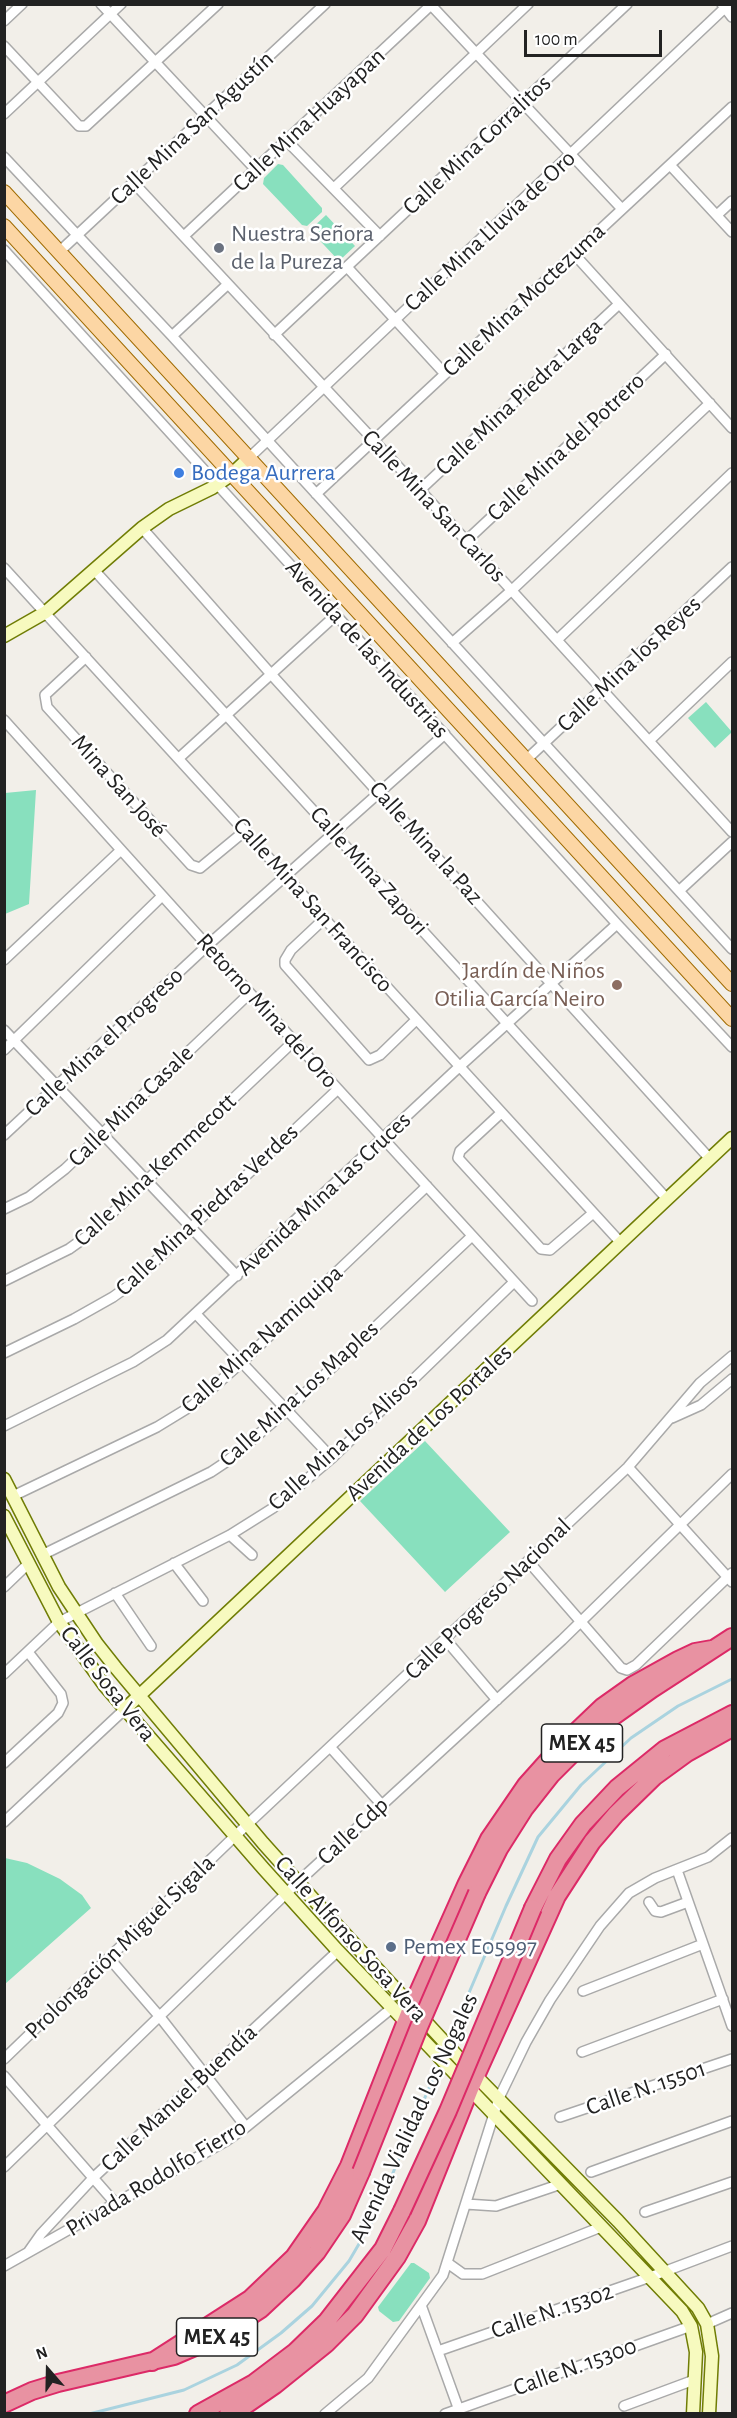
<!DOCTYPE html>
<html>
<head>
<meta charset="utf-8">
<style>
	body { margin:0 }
	#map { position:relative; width:737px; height:2418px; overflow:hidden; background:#f2efe9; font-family:"Alegreya Sans",sans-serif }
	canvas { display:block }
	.frame { position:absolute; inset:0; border:6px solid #222; pointer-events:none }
	.north { position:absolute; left:18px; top:2340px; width:60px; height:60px; -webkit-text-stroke:4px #fff; paint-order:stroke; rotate:340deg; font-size:16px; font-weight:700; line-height:24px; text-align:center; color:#222 }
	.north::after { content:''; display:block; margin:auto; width:21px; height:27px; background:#222; clip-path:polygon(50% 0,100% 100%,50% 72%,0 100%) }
	.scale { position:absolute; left:524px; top:30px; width:138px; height:27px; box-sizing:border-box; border:3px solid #222; border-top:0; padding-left:8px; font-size:18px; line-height:21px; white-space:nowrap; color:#222; -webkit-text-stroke:4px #fff; paint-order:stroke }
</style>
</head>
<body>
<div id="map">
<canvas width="737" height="2418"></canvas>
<div class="frame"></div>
<div class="north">N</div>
<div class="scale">100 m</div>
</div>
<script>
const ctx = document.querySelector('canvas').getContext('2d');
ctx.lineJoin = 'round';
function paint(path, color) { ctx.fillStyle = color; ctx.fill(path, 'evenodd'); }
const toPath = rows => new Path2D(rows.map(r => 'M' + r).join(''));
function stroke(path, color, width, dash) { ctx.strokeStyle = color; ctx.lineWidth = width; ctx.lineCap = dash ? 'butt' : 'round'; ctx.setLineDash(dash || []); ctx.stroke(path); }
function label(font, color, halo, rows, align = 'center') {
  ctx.font = font + ' "Alegreya Sans",sans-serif'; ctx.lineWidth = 5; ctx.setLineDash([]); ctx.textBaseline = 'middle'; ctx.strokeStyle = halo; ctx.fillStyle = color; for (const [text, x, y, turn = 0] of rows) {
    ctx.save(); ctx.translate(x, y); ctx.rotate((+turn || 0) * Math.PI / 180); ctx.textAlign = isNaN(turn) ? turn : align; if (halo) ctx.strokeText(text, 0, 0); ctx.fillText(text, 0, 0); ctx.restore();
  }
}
const pitch = toPath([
	[278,164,283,165,322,208,322,212,307,226,302,225,263,184,264,178],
	[326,215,355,246,339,261,310,230],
	[706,702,732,732,715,748,688,718],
	[36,790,29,904,5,914,5,793],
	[425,1441,510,1532,445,1592,360,1501],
	[5,1858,27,1863,60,1879,82,1895,91,1908,5,1984],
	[411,2263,414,2263,429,2273,430,2278,399,2321,393,2322,379,2311,378,2307]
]);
const stream = toPath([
	[448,2042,506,1906,538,1837,581,1785,631,1738,678,1706,732,1679],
	[89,2414,184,2390,237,2365,281,2333,312,2306,349,2261,373,2220,440,2062]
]);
const street = toPath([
	[101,4,256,170],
	[430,4,622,209],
	[722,4,732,17],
	[4,21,22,4],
	[4,46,79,126,86,126,218,4],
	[4,114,121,4],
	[287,141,380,236],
	[4,157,172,336,732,949],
	[670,165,732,232],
	[133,182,420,490,732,832],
	[334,188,528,4],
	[717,215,732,201],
	[185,235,432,4],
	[4,250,617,924,732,1047],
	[60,251,325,4],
	[575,255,732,428],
	[347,267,445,374],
	[274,335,627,4],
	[172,336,228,284],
	[250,457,729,4],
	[420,490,619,304],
	[316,494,732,107],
	[142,528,270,673,710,1159],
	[466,541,666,354],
	[4,568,621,1243],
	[95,571,667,1199],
	[557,640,732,473],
	[452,643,512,590,710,403],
	[86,657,45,695,47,707,191,865,200,868,246,830],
	[4,720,250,993,532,1301],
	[650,740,732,662],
	[179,758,336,615],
	[526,760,732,567],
	[680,890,732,842],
	[325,918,291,950,285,960,285,965,369,1060,380,1055,416,1020],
	[4,960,121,850],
	[4,1030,237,1276],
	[4,1050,162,896],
	[501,1113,460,1151,458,1158,541,1249,550,1250,592,1214],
	[4,1135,208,945,445,734],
	[4,1209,29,1197,65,1169,250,993],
	[4,1281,69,1249,90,1234,294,1041],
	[196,1314,332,1458],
	[4,1353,74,1319,113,1297,131,1284,338,1089],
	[672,1418,701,1405,732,1379],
	[4,1426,133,1362,167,1340,459,1067,617,924],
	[628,1467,732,1582],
	[13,1496,157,1427,193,1405,242,1362,427,1186],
	[230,1535,252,1555],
	[42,1555,211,1472,226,1462,287,1410,472,1236],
	[528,1561,621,1668,627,1670,636,1665,732,1573],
	[174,1563,203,1601],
	[4,1587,28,1564],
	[115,1593,151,1646],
	[446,1640,497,1700],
	[4,1674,59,1622,230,1535,273,1508,332,1458,514,1282],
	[331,1748,382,1805],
	[4,1763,58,1713,63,1703,61,1694,28,1652],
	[4,1822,125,1709],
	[677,1870,732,2026],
	[649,1902,655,1911,661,1912,688,1902],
	[109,1958,160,2017,246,2127],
	[583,1991,703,1944],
	[582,2052,723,1999],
	[4,2059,235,1836,628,1467,700,1383,732,1356],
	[4,2076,116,2204],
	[560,2117,732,2059],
	[4,2167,298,1882,562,1640,732,1474],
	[591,2172,732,2121],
	[466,2204,496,2206,561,2184],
	[645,2212,732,2182],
	[29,2251,41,2234,94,2177,338,1951],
	[449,2264,463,2274,482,2274,601,2227],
	[4,2266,226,2141,246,2127,392,2008],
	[421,2305,460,2413],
	[707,2324,732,2313],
	[438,2351,650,2277,732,2246],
	[624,2406,694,2380],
	[325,2414,368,2378,443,2275,499,2098,526,2042,550,2000,600,1926,629,1893,655,1878,708,1857,732,1838],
	[445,2414,691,2326]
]);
const secondary = toPath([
	[4,636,46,612,142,528,169,509,212,488,232,474,250,457],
	[4,1479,59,1587,97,1644,116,1668,263,1843,323,1910,471,2071,618,2221,698,2308,707,2324,712,2356,709,2414],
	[4,1516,59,1622,105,1686,263,1868,338,1951,682,2311,691,2326,696,2352,693,2414],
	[125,1709,732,1138]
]);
const primary = toPath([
	[4,192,732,984],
	[4,226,732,1019]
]);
const highway = toPath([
	[477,1893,499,1849,525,1808,551,1775,586,1740,614,1716,652,1689,732,1637],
	[533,1908,558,1859,583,1824,617,1788,665,1749,732,1714],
	[152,2362,250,2299,294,2257,326,2211,349,2166,412,2006,466,1885,489,1839,526,1785,560,1747,602,1707,633,1685,678,1660,695,1652,712,1649],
	[4,2404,32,2391,58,2383,174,2356,216,2338,261,2309,292,2280,317,2252,342,2215,361,2172],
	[198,2414,254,2383,295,2352,327,2321,383,2249,402,2211],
	[228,2414,246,2405,275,2385,326,2344,355,2315,397,2257,417,2221,470,2089,557,1896,592,1842,616,1814,654,1777,687,1753,732,1728]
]);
const highwayBridge = toPath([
	[361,2172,419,2027,477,1893],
	[402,2211,448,2111,533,1908]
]);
const markers = [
	[219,248,6,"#6b7280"],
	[179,473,6,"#3f7fe0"],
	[617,985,6,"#8d6e63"],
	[391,1947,6,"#5c6f8a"]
];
const shields = [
	[582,1743,81],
	[217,2337,81]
];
const shieldNames = [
	["MEX 45",582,1743],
	["MEX 45",217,2337]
];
const streetNames = [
	["Calle Mina Huayapan",309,120,-43],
	["Calle Mina San Agustín",192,128,-43],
	["Calle Mina Corralitos",477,145,-43],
	["Calle Mina Lluvia de Oro",490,231,-43],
	["Calle Mina Moctezuma",524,300,-43],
	["Calle Mina Piedra Larga",519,397,-43],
	["Calle Mina del Potrero",566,447,-43],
	["Calle Mina San Carlos",434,506,47],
	["Avenida de las Industrias",367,649,48],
	["Calle Mina los Reyes",629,664,-43],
	["Mina San José",119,786,48],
	["Calle Mina la Paz",426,843,48],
	["Calle Mina Zapori",369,871,48],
	["Calle Mina San Francisco",313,905,48],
	["Retorno Mina del Oro",267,1011,48],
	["Calle Mina el Progreso",104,1042,-43],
	["Calle Mina Casale",131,1106,-44],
	["Calle Mina Kemmecott",155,1170,-43],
	["Avenida Mina Las Cruces",324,1194,-43],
	["Calle Mina Piedras Verdes",207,1210,-43],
	["Calle Mina Namiquipa",262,1339,-42],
	["Calle Mina Los Maples",299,1394,-42],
	["Avenida de Los Portales",429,1423,-43],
	["Calle Mina Los Alisos",343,1442,-42],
	["Calle Progreso Nacional",488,1599,-44],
	["Calle Sosa Vera",108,1684,52],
	["Calle Cdp",353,1831,-43],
	["Calle Alfonso Sosa Vera",351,1939,48],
	["Prolongación Miguel Sigala",120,1947,-44],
	["Calle N. 15501",646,2088,-19],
	["Calle Manuel Buendía",179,2098,-43],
	["Avenida Vialidad Los Nogales",414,2118,-65],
	["Privada Rodolfo Fierro",156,2178,-31],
	["Calle N. 15302",552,2311,-19],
	["Calle N. 15300",575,2367,-20]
];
const worshipNames = [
	["Nuestra Señora",231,234],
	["de la Pureza",231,262]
];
const shopNames = [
	["Bodega Aurrera",191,473]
];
const educationNames = [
	["Jardín de Niños",605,971],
	["Otilia García Neiro",605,999]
];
const serviceNames = [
	["Pemex E05997",403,1947]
];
paint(pitch, '#88e0be');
stroke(stream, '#aad3df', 3);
stroke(street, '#a9a9a9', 12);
stroke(secondary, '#707d05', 15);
stroke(primary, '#a06b00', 16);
stroke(highway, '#dc2a67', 20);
stroke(street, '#fff', 9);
stroke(secondary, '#f7fabf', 12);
stroke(primary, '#fcd6a4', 14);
stroke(highway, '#e892a2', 16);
stroke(highwayBridge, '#dc2a67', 20, []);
stroke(highwayBridge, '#e892a2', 16);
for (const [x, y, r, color] of markers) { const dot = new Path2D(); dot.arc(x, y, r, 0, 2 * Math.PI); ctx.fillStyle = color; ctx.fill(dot); stroke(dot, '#fff', 2); }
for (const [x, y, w] of shields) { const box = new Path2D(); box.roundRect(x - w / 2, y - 19, w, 38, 4.5); ctx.fillStyle = '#fff'; ctx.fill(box); stroke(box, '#222', 1.5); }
label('bold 22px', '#222', null, shieldNames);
label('24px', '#222', '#fff', streetNames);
label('24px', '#5b616d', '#fff', worshipNames, 'left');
label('24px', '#366cbe', '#fff', shopNames, 'left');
label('24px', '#785e54', '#fff', educationNames, 'right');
label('24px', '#4e5e75', '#fff', serviceNames, 'left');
</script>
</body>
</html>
